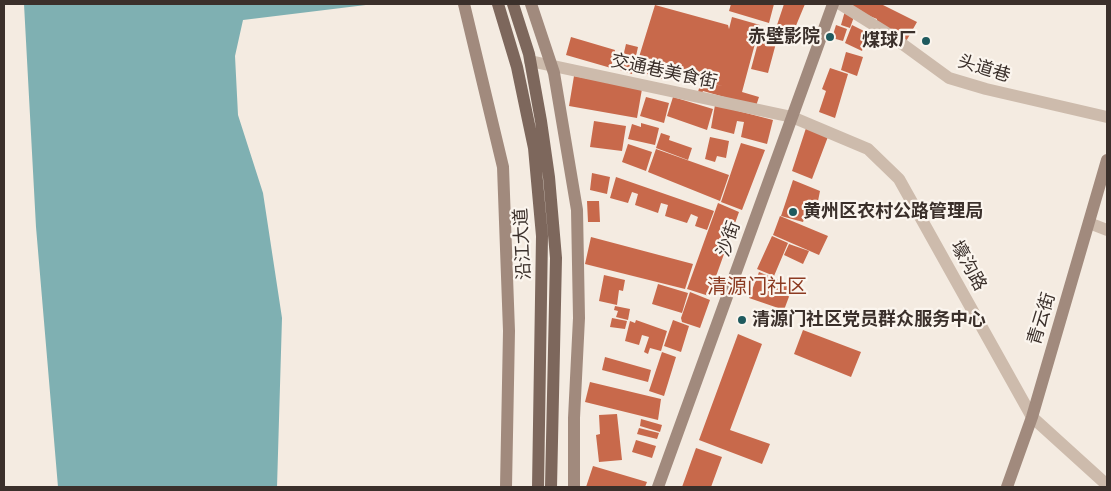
<!DOCTYPE html>
<html>
<head>
<meta charset="utf-8">
<style>
	body { margin:0 }
	#map { position:relative; width:1111px; height:491px; overflow:hidden; background:#f4ebe1; font-family:"Noto Sans",sans-serif }
	canvas { display:block }
	.frame { position:absolute; inset:0; border:5px solid #3b302b; pointer-events:none }
</style>
</head>
<body>
<div id="map">
<canvas width="1111" height="491"></canvas>
<div class="frame"></div>
</div>
<script>
const ctx = document.querySelector('canvas').getContext('2d');
ctx.lineJoin = 'round';
function paint(path, color) { ctx.fillStyle = color; ctx.fill(path, 'evenodd'); }
const toPath = rows => new Path2D(rows.map(r => 'M' + r).join(''));
function stroke(path, color, width, dash) { ctx.strokeStyle = color; ctx.lineWidth = width; ctx.lineCap = dash ? 'butt' : 'round'; ctx.setLineDash(dash || []); ctx.stroke(path); }
function label(font, color, halo, rows, align = 'center') {
  ctx.font = font + ' "Noto Sans","Noto Sans SC",sans-serif'; ctx.lineWidth = 4.5; ctx.setLineDash([]); ctx.textBaseline = 'middle'; ctx.strokeStyle = halo; ctx.fillStyle = color; for (const [text, x, y, turn = 0] of rows) {
    ctx.save(); ctx.translate(x, y); ctx.rotate((+turn || 0) * Math.PI / 180); ctx.textAlign = isNaN(turn) ? turn : align; if (halo) ctx.strokeText(text, 0, 0); ctx.fillText(text, 0, 0); ctx.restore();
  }
}
const water = toPath([
	[24,4,374,4,243,20,235,56,238,115,263,193,282,318,277,487,58,487,36,227]
]);
const building = toPath([
	[731,4,774,4,769,23,729,11],
	[784,4,805,4,795,28,777,25],
	[845,4,881,4,917,22,904,45,877,24,877,19,845,6],
	[655,5,728,25,729,29,732,17,760,25,742,92,759,97,756,106,703,91,702,93,698,92,701,81,722,86,715,84,716,79,639,57],
	[845,11,855,14,850,28,841,25],
	[836,25,847,29,843,41,832,38],
	[852,25,868,33,862,51,845,43],
	[762,28,779,32,768,73,751,69],
	[571,37,615,50,611,68,566,55],
	[626,44,638,47,632,74,620,70],
	[846,52,863,57,857,76,841,70],
	[642,60,665,67,662,79,638,71],
	[830,68,848,74,835,118,819,112,826,91,822,89],
	[574,76,642,89,637,118,569,106],
	[646,97,669,103,664,123,640,116],
	[673,97,713,109,707,130,667,116],
	[715,105,773,120,767,144,741,137,744,122,737,121,734,134,711,128],
	[594,121,626,126,622,151,590,147],
	[641,123,659,128,655,145,628,139,632,124,641,127],
	[807,125,829,134,812,179,792,171],
	[661,133,670,136,669,140,692,148,688,160,656,148],
	[710,137,729,141,726,158,717,156,715,162,705,159],
	[741,143,765,150,742,210,721,202],
	[628,144,652,152,646,171,622,162],
	[656,149,729,175,720,201,648,172],
	[592,173,610,177,607,194,590,190],
	[616,177,714,211,707,230,695,226,698,217,691,214,687,223,665,216,668,205,661,203,658,213,635,205,638,194,632,192,628,203,610,198],
	[793,180,820,191,817,206,810,204,803,222,781,216],
	[587,201,599,201,600,222,588,222],
	[718,203,739,212,709,296,687,289],
	[780,216,828,236,819,255,773,235],
	[772,236,788,243,774,276,757,269],
	[591,237,693,264,685,289,585,264],
	[789,244,809,251,803,264,784,255],
	[759,272,793,286,784,310,749,298],
	[604,275,625,280,623,291,619,290,617,305,599,301],
	[658,284,688,293,682,313,652,304],
	[690,292,710,300,700,328,682,322,681,318],
	[615,306,630,309,628,320,616,317,618,311,614,310],
	[612,318,627,321,625,329,610,327],
	[636,320,667,331,661,351,650,348,648,354,644,352,649,337,642,335,639,345,625,341,630,321,635,323],
	[673,320,689,326,681,352,664,346],
	[803,330,861,352,851,377,794,354],
	[738,334,762,344,730,430,770,444,762,464,699,440],
	[662,352,676,357,664,396,649,391],
	[605,357,651,370,648,382,602,370],
	[590,382,661,399,658,420,585,402],
	[617,414,622,460,599,462,596,435,600,434,599,415],
	[641,419,662,425,660,432,640,426],
	[639,428,659,433,657,439,637,434],
	[636,440,656,446,652,458,632,452],
	[696,448,722,457,711,487,682,487],
	[593,466,647,482,645,487,586,487]
]);
const street = toPath([
	[840,4,890,35,949,78,986,89,1107,117],
	[530,61,792,117,868,149,899,179,1032,417,1107,485],
	[1089,223,1107,230]
]);
const secondary = toPath([
	[464,4,503,167,509,331,506,487],
	[531,4,554,73,577,210,579,318,574,418,574,487],
	[658,487,833,4],
	[1007,487,1032,417,1107,160]
]);
const primary = toPath([
	[498,4,517,67,527,115,534,148,542,236,538,487],
	[513,4,529,54,541,121,549,177,556,258,551,487]
]);
const markers = [
	[830,37,5,"#1f5a5e"],
	[926,41,5,"#1f5a5e"],
	[793,212,5,"#1f5a5e"],
	[742,320,5,"#1f5a5e"]
];
const poiNames = [
	["赤壁影院",820,37],
	["煤球厂",916,41],
	["黄州区农村公路管理局",803,212,"left"],
	["清源门社区党员群众服务中心",752,320,"left"]
];
const streetNames = [
	["头道巷",984,69,17],
	["交通巷美食街",664,72,12],
	["沙街",729,239,-70],
	["沿江大道",523,244,-93],
	["壕沟路",968,266,61],
	["青云街",1042,319,-73]
];
const quarterNames = [
	["清源门社区",757,287]
];
paint(water, '#7fb0b2');
paint(building, '#c8694b');
stroke(street, '#cdbbac', 12);
stroke(secondary, '#a18a7d', 12);
stroke(primary, '#7d675c', 12);
for (const [x, y, r, color] of markers) { const dot = new Path2D(); dot.arc(x, y, r, 0, 2 * Math.PI); ctx.fillStyle = color; ctx.fill(dot); stroke(dot, '#fbf5ee', 2); }
label('bold 18px', '#3b302b', '#fbf5ee', poiNames, 'right');
label('18px', '#3b302b', '#fbf5ee', streetNames);
label('20px', '#8c3b22', '#fbf5ee', quarterNames);
</script>
</body>
</html>
